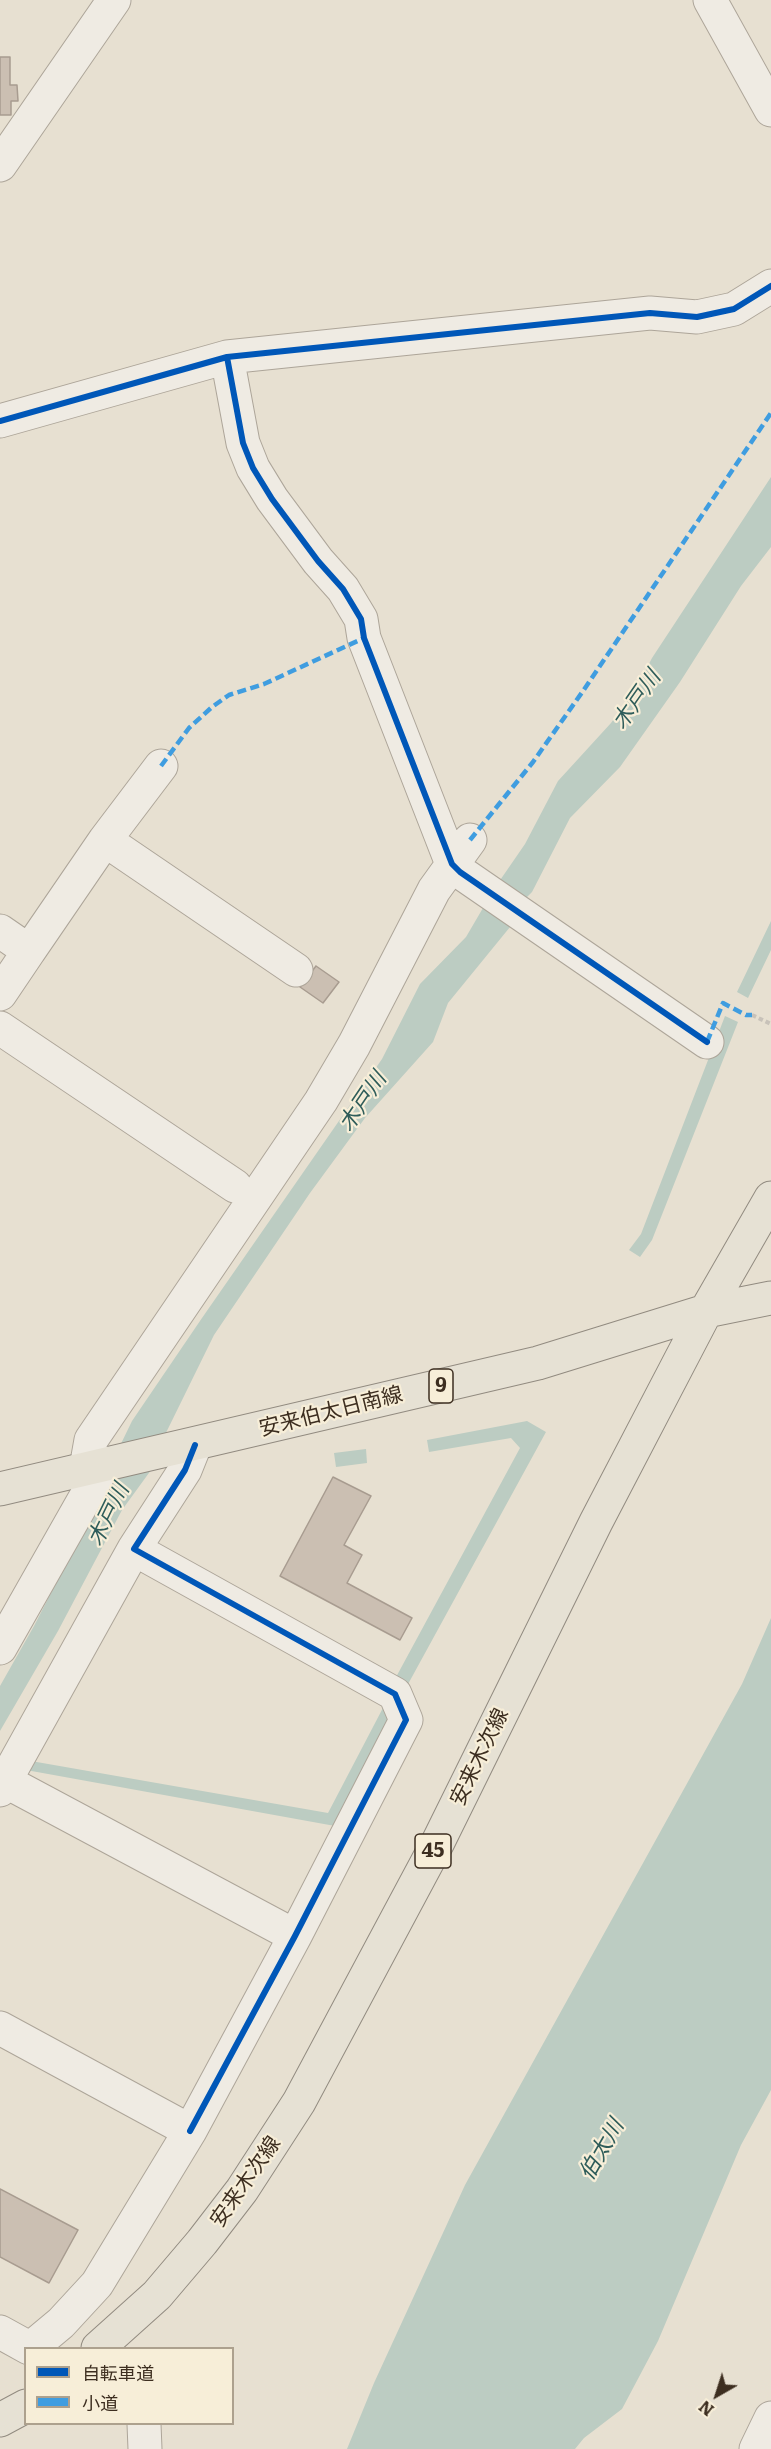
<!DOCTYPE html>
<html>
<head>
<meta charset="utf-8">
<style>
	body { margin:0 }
	#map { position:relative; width:771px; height:2449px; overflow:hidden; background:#e7e0d1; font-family:Literata,"Noto Sans JP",serif }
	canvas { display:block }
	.legend { position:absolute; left:24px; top:2347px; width:210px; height:78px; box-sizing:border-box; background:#f7eed8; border:2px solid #ada18e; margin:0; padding:8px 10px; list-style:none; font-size:18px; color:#3d2e20 }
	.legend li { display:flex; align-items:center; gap:12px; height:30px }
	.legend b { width:30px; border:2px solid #ada18e }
	.north { position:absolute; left:687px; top:2365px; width:60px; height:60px; -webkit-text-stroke:4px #f7eed8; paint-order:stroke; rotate:219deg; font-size:16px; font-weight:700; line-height:24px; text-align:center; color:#3d2e20 }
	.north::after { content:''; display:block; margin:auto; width:21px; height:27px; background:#3d2e20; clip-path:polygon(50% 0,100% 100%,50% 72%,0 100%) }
</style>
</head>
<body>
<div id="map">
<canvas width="771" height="2449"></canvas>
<ul class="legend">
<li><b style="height:8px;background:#0057b8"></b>自転車道</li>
<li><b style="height:8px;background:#3f9de0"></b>小道</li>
</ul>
<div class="north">N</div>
</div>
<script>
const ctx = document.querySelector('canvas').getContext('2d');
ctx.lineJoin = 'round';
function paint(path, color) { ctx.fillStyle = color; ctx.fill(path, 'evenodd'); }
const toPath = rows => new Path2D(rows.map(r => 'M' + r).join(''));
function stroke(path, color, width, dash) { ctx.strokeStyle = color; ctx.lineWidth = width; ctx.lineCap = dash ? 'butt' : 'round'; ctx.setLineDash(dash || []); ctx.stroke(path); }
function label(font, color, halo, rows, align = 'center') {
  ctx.font = font + ' Literata,"Noto Sans JP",serif'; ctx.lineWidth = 4.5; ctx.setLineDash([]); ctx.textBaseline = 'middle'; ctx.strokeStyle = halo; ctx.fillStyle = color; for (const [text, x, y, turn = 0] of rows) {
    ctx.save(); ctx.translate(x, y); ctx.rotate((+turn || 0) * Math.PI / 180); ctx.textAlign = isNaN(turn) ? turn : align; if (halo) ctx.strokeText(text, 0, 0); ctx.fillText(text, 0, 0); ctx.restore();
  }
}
const water = toPath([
	[771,477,771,547,741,586,680,682,620,767,570,818,532,892,518,906,494,889,525,844,558,781,611,723,637,687,652,658],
	[490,896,519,916,448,1003,433,1042,365,1118,310,1193,214,1335,160,1445,116,1454,132,1421,202,1318,382,1059,420,984,466,937],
	[771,921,771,950,748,998,737,992],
	[725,1016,738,1022,652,1240,640,1257,629,1250,641,1234],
	[527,1421,546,1432,407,1686,395,1679,520,1448,511,1438,429,1452,427,1440],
	[366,1449,367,1463,336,1467,334,1453],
	[154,1466,122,1510,58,1631,0,1731,0,1686,34,1626,111,1476],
	[771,1618,771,2090,741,2145,658,2341,622,2409,584,2438,575,2449,347,2449,374,2383,465,2185,742,1684],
	[385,1704,392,1716,335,1826,26,1770,31,1761,328,1813]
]);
const building = toPath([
	[0,57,10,57,10,85,17,85,18,101,11,101,11,115,0,115,0,57],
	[316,966,339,982,323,1003,300,987,316,966],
	[333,1477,371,1496,344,1545,362,1555,347,1583,412,1618,400,1640,280,1576,333,1477],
	[0,2189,78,2230,49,2283,0,2257,0,2189]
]);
const path = toPath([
	[752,1015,771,1024]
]);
const minor = toPath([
	[710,0,771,110],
	[0,165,114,0],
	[227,357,243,443,253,468,272,499,318,561,343,589,361,619,364,638,452,864,460,872,707,1042],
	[0,421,227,357,650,313,697,317,734,309,771,286],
	[105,840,296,970],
	[0,931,29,951,105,840,161,766],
	[0,994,29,951],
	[0,1028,235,1186],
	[86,1468,91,1440,321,1101,354,1045,434,890,470,840],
	[0,1648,105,1463],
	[5,1781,295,1936],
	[0,1790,134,1549],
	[0,2028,190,2131,97,2284,61,2323,31,2348],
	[190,2131,295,1936,406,1720,395,1694,134,1549,185,1470,195,1445],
	[0,2332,29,2348],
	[144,2424,145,2449],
	[756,2449,771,2418]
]);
const major = toPath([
	[0,1489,538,1363,706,1311,771,1298],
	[98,2348,157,2295,202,2242,242,2190,299,2102,438,1842,596,1522,706,1311,771,1198],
	[0,2420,26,2406]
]);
const quiet = toPath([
	[161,766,189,728,212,707,229,695,264,684,364,638],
	[470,840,533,762,583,691,771,413],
	[707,1042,723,1003,746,1015,752,1015]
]);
const cycleway = toPath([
	[227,357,243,443,253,468,272,499,318,561,343,589,361,619,364,638,452,864,460,872,707,1042],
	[0,421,227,357,650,313,697,317,734,309,771,286],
	[190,2131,295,1936,406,1720,395,1694,134,1549,185,1470,195,1445]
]);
const shields = [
	[441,1386,24],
	[433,1851,36]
];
const shieldNames = [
	["9",441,1386],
	["45",433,1851]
];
const streetNames = [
	["安来伯太日南線",331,1412,-14],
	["安来木次線",480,1757,-64],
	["安来木次線",246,2182,-55]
];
const waterNames = [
	["木戸川",637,700,-55],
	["木戸川",363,1102,-56],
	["木戸川",109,1515,-64],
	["伯太川",602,2150,-60]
];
paint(water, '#bcccc2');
paint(building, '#cbbfb2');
stroke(building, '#a89c90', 1.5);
stroke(minor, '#ada599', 35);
stroke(major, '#928b80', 35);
stroke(path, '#c8c2b9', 4, [4.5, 3]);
stroke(minor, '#efebe3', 33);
stroke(major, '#e6e1d4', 33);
stroke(quiet, '#3f9de0', 4.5, [9, 4.5]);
stroke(cycleway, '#0057b8', 6);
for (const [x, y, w] of shields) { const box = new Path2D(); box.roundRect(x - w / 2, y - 17, w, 34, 4.5); ctx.fillStyle = '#f7eed8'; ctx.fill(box); stroke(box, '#3d2e20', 1.5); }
label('bold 20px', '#3d2e20', null, shieldNames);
label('21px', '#3d2e20', '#f7eed8', streetNames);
label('italic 22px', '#2f5d5a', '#f7eed8', waterNames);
</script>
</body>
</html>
